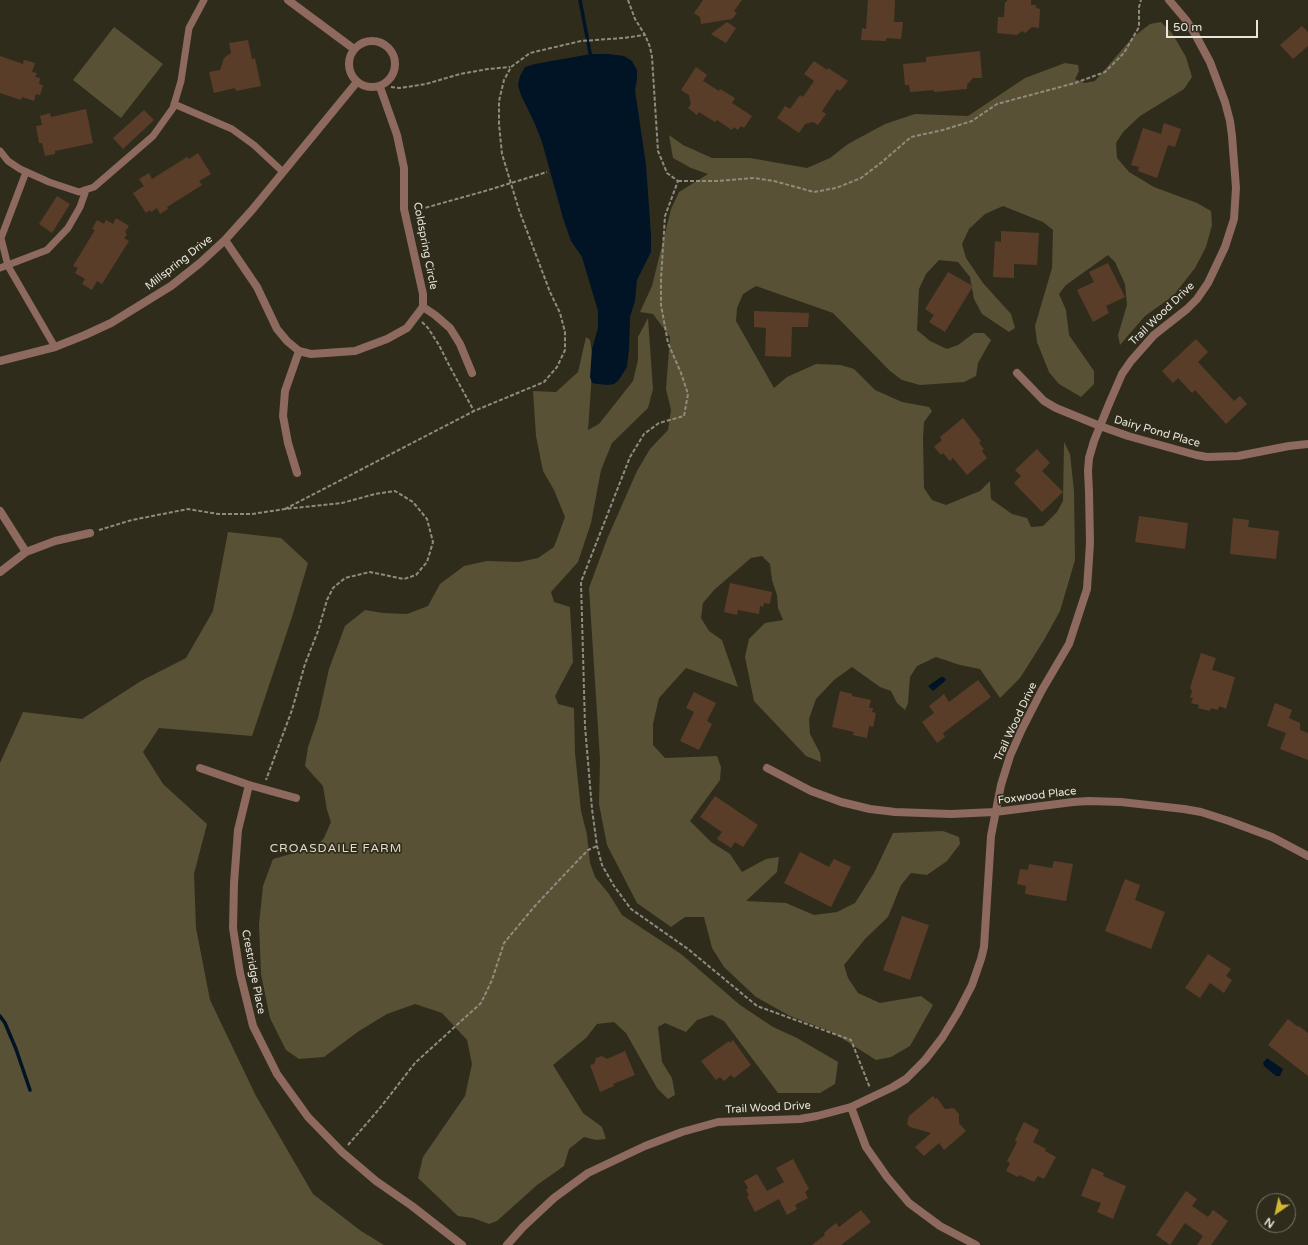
<!DOCTYPE html>
<html>
<head>
<meta charset="utf-8">
<style>
	body { margin:0 }
	#map { position:relative; width:1308px; height:1245px; overflow:hidden; background:#302c1c; font-family:"Varela Round",sans-serif }
	canvas { display:block }
	.north { position:absolute; left:1256px; top:1193px; width:40px; height:40px; box-sizing:border-box; background:#302c1c; border:1px solid #7a7669; border-radius:50%; rotate:214deg; font-size:11px; font-weight:700; line-height:16px; text-align:center; color:#e8e6dc }
	.north::after { content:''; display:block; margin:auto; width:14px; height:18px; background:#d5b534; clip-path:polygon(50% 0,100% 100%,50% 72%,0 100%) }
	.scale { position:absolute; left:1166px; top:20px; width:92px; height:18px; box-sizing:border-box; border:2px solid #e8e6dc; border-top:0; padding-left:5px; font-size:12px; line-height:14px; white-space:nowrap; color:#e8e6dc; -webkit-text-stroke:3px #302c1c; paint-order:stroke }
</style>
</head>
<body>
<div id="map">
<canvas width="1308" height="1245"></canvas>
<div class="north">N</div>
<div class="scale">50 m</div>
</div>
<script>
const ctx = document.querySelector('canvas').getContext('2d');
ctx.lineJoin = 'round';
function paint(path, color) { ctx.fillStyle = color; ctx.fill(path, 'evenodd'); }
const toPath = rows => new Path2D(rows.map(r => 'M' + r).join(''));
function stroke(path, color, width, dash) { ctx.strokeStyle = color; ctx.lineWidth = width; ctx.lineCap = dash ? 'butt' : 'round'; ctx.setLineDash(dash || []); ctx.stroke(path); }
function label(font, color, halo, rows, align = 'center') {
  ctx.font = font + ' "Varela Round",sans-serif'; ctx.lineWidth = 3.5; ctx.setLineDash([]); ctx.textBaseline = 'middle'; ctx.strokeStyle = halo; ctx.fillStyle = color; for (const [text, x, y, turn = 0] of rows) {
    ctx.save(); ctx.translate(x, y); ctx.rotate((+turn || 0) * Math.PI / 180); ctx.textAlign = isNaN(turn) ? turn : align; if (halo) ctx.strokeText(text, 0, 0); ctx.fillText(text, 0, 0); ctx.restore();
  }
}
const green = toPath([
	[1161,22,1172,33,1186,57,1192,77,1184,89,1140,116,1123,132,1116,143,1117,158,1129,172,1154,187,1197,203,1211,211,1212,225,1206,247,1195,268,1173,296,1145,316,1120,345,1118,335,1127,305,1125,284,1115,262,1108,255,1066,285,1059,294,1066,310,1069,335,1094,371,1094,384,1081,397,1059,384,1049,372,1037,342,1035,326,1052,268,1053,230,1043,222,1003,206,985,214,969,229,962,244,966,258,983,283,1011,314,1015,328,1009,332,982,314,974,299,970,277,958,262,939,260,926,274,919,289,917,330,930,341,947,349,958,345,974,333,984,333,991,340,978,363,976,376,964,382,920,385,902,380,890,371,833,313,756,286,743,294,737,308,736,321,774,388,787,377,816,364,841,365,854,369,875,390,902,402,929,407,932,411,924,422,923,438,924,488,932,500,946,505,980,491,990,481,991,499,1012,514,1027,518,1031,527,1043,526,1057,512,1063,501,1064,442,1070,454,1074,491,1075,560,1060,611,1044,640,1020,678,1000,698,980,669,960,665,936,657,917,666,910,677,908,703,905,710,897,703,891,691,880,687,852,667,834,680,816,699,809,719,810,734,820,753,821,762,806,756,754,701,745,657,749,639,765,623,783,620,778,608,777,595,772,580,770,564,762,556,751,558,714,590,703,603,701,618,709,631,722,640,738,687,686,668,659,698,653,724,653,745,665,758,717,756,721,767,720,780,690,821,711,842,730,854,742,872,766,859,779,857,777,872,746,901,786,903,814,915,837,912,855,903,874,873,893,833,943,831,959,837,960,844,947,861,927,875,911,873,901,885,888,917,865,939,844,965,848,978,858,993,880,1003,921,996,933,1005,910,1046,891,1057,876,1060,832,1032,790,1016,756,997,724,967,712,948,704,917,685,917,671,927,637,903,607,845,599,804,600,759,589,588,607,539,637,471,650,449,668,430,671,410,666,389,670,337,653,314,640,312,652,286,671,209,679,192,708,174,691,168,673,158,669,135,683,145,712,158,750,158,807,168,830,158,848,144,885,124,915,114,968,116,1025,78,1065,63,1078,65,1079,71,1075,79,1085,83,1095,81,1132,38,1150,24],
	[114,27,163,64,121,118,73,80],
	[648,318,653,389,648,408,612,443,601,470,591,523,578,562,551,592,554,602,570,607,573,662,555,696,558,704,574,708,575,753,581,811,587,835,590,863,595,877,609,894,622,915,681,954,740,1005,773,1027,797,1038,838,1062,835,1084,820,1093,778,1093,724,1021,712,1015,697,1020,686,1032,665,1023,658,1027,662,1062,672,1078,675,1095,668,1099,657,1088,626,1033,614,1022,597,1024,586,1038,553,1065,583,1113,602,1127,606,1139,596,1140,584,1137,569,1149,564,1166,537,1185,497,1221,489,1224,473,1218,458,1216,418,1178,423,1157,465,1096,472,1064,467,1040,442,1013,415,1004,387,1014,359,1031,324,1057,299,1059,286,1050,270,1018,261,974,259,924,263,886,273,859,298,852,312,851,324,838,331,822,327,810,323,786,305,766,308,747,318,718,329,669,345,626,365,610,383,613,407,614,428,606,440,584,464,566,487,561,519,562,538,558,554,547,565,517,554,490,543,471,536,436,533,391,556,392,578,372,586,337,590,340,593,359,588,430,599,424,633,381,638,360,638,337],
	[228,532,281,538,308,563,292,617,252,736,159,728,143,752,163,784,207,824,194,874,196,928,210,1000,256,1096,313,1194,361,1231,384,1245,0,1245,0,763,23,712,82,719,141,681,186,658,213,611]
]);
const water = toPath([
	[591,54,609,54,624,56,632,61,637,70,637,80,635,90,646,165,651,235,651,252,637,280,635,301,630,317,629,349,627,367,618,381,614,384,608,385,597,384,592,383,590,377,592,349,598,328,598,311,582,257,571,241,563,218,542,142,535,124,521,95,518,85,520,76,525,67,535,64],
	[941,677,944,677,946,680,944,682,933,691,928,686],
	[1267,1058,1283,1069,1280,1076,1276,1076,1264,1066,1263,1063]
]);
const stream = toPath([
	[580,0,591,58],
	[0,1016,5,1023,16,1049,30,1090]
]);
const building = toPath([
	[703,0,742,0,734,11,737,13,732,19,701,24,700,17,694,13],
	[868,0,895,0,894,22,903,22,901,39,886,38,886,41,861,40,862,28,866,29],
	[1007,0,1031,0,1031,5,1036,5,1036,8,1040,9,1039,28,1032,27,1025,33,1022,31,1017,35,997,33,998,17,1004,17,1005,2,1007,2],
	[727,22,736,28,726,43,711,34],
	[1302,26,1308,32,1308,46,1293,59,1280,45],
	[248,40,252,59,255,58,261,86,236,91,235,88,214,93,209,72,220,70,224,58,231,53,229,43],
	[980,51,982,78,973,78,967,85,967,89,934,92,934,90,910,92,909,85,905,85,903,64,926,62,926,57],
	[0,56,23,64,24,60,35,63,32,72,37,73,35,77,40,78,39,84,43,85,40,95,36,94,34,101,22,97,21,100,0,93],
	[814,61,827,70,828,68,848,81,840,91,837,89,822,111,826,114,818,125,813,122,805,124,799,133,777,118,785,106,790,109,800,95,803,97,814,81,804,74],
	[696,67,707,75,703,81,719,91,720,89,735,98,732,103,752,116,744,128,741,126,738,130,734,127,732,130,717,120,715,122,699,112,697,115,688,108,691,104,689,95,681,90],
	[86,109,93,143,55,151,55,154,45,156,42,143,39,143,36,126,42,125,40,116,50,113,51,117],
	[144,110,154,120,123,149,113,138],
	[1164,123,1181,129,1175,147,1168,145,1157,178,1138,171,1139,167,1131,165,1143,128,1161,134],
	[198,153,211,174,199,181,202,185,167,207,168,209,160,214,157,208,151,212,150,210,146,213,133,193,144,186,139,179,149,173,152,179,187,157,189,159],
	[57,196,70,204,52,233,39,224],
	[116,218,129,226,125,232,127,235,124,238,129,241,102,284,97,281,92,290,82,284,85,279,75,273,78,268,73,266,95,230,92,229,97,220,104,224,106,220,113,224],
	[1001,231,1039,233,1037,265,1014,264,1014,278,993,277,995,241,1001,242],
	[1108,263,1125,297,1106,306,1109,313,1093,322,1077,290,1094,282,1089,272],
	[948,272,973,286,945,332,929,322,934,315,925,309],
	[754,311,809,313,808,327,792,327,791,357,765,356,766,328,754,327],
	[1196,339,1208,352,1198,362,1234,401,1240,396,1247,404,1226,424,1195,390,1192,393,1178,378,1173,383,1162,371],
	[963,418,981,441,979,443,984,449,982,451,987,458,967,475,953,458,950,461,943,453,941,455,934,447,942,440,940,437],
	[1037,449,1050,463,1042,471,1063,492,1042,512,1014,483,1021,476,1015,470],
	[1139,516,1188,523,1185,549,1135,542],
	[1233,518,1249,520,1248,527,1279,531,1276,559,1230,554],
	[730,583,772,592,770,604,764,603,763,607,760,606,759,614,738,610,737,615,724,612],
	[1201,653,1216,658,1212,670,1235,677,1226,709,1219,706,1218,710,1211,708,1210,711,1198,708,1199,705,1191,703,1193,698,1190,698,1192,691,1190,688],
	[978,680,991,697,943,733,945,737,937,743,922,722,934,713,929,706,944,694,949,702],
	[840,691,852,694,852,696,871,700,869,708,873,708,872,712,876,713,873,727,869,726,867,738,853,735,854,732,832,727],
	[694,692,716,703,707,721,712,724,699,750,680,741,694,712,686,708],
	[1275,703,1292,710,1289,718,1300,723,1300,730,1308,733,1308,760,1280,749,1286,733,1267,726],
	[715,796,758,825,743,847,735,842,731,848,717,839,722,832,700,817],
	[800,852,829,867,834,859,851,867,831,907,784,883],
	[1054,861,1073,864,1066,901,1025,894,1026,886,1017,884,1020,869,1028,870,1029,864,1052,868],
	[1125,879,1140,885,1135,900,1165,912,1151,949,1105,931],
	[902,916,929,925,910,980,883,970],
	[1208,954,1231,969,1226,976,1232,980,1224,993,1210,983,1200,998,1185,988],
	[1288,1019,1298,1027,1299,1026,1308,1033,1308,1076,1268,1045],
	[733,1040,751,1065,734,1078,731,1075,724,1081,720,1077,716,1080,701,1061,729,1041,730,1043],
	[625,1051,635,1075,613,1084,614,1086,600,1092,590,1065,594,1064,596,1058,602,1056,607,1059],
	[933,1096,935,1099,937,1098,945,1109,954,1108,959,1114,959,1123,966,1131,944,1150,939,1143,924,1156,915,1147,931,1133,910,1127,907,1124,909,1116],
	[1024,1122,1039,1130,1033,1142,1046,1149,1045,1151,1056,1157,1044,1179,1038,1176,1034,1182,1019,1175,1018,1177,1006,1171,1010,1163,1007,1161,1017,1142,1015,1140],
	[793,1159,809,1189,805,1192,808,1198,795,1205,797,1209,787,1215,779,1199,755,1212,747,1197,749,1195,746,1190,748,1188,744,1181,757,1174,767,1191,784,1182,776,1168],
	[1092,1168,1104,1173,1103,1176,1126,1186,1113,1219,1097,1212,1101,1203,1081,1196],
	[1186,1191,1197,1199,1192,1206,1208,1217,1213,1210,1228,1221,1211,1245,1197,1245,1203,1236,1185,1223,1170,1245,1156,1235],
	[861,1210,871,1222,841,1245,812,1245,825,1235,824,1233,836,1223,839,1227]
]);
const path = toPath([
	[628,0,635,19,645,35,650,47,652,57,658,151,667,173,678,181,665,216,661,279,661,305,668,343,681,373,688,394,684,416,659,423,644,434,630,457,581,582,585,726,592,809,597,846,602,865,614,886,631,909,688,949,757,1006,851,1040,870,1088],
	[391,87,400,88,426,84,460,74,488,69,510,67],
	[678,181,718,181,754,178,774,181,814,192,836,188,861,178,882,162,911,137,943,130,972,121,997,104,1075,83,1105,72,1124,53,1139,27,1139,7,1141,0],
	[414,211,485,191,547,172],
	[422,322,428,328,439,345,450,367,474,411],
	[285,509,474,411,544,382,557,367,565,350,565,332,560,313,550,292,519,210,502,154,499,124,499,101,504,80,511,67,530,53,581,41,623,38,645,35],
	[99,530,132,520,188,509,218,514,252,514,285,509,342,503,375,494,395,491,413,502,427,519,433,542,427,562,416,575,404,579,370,572,345,578,333,588,327,600,318,631,305,664,292,710,266,780],
	[348,1145,380,1108,415,1063,481,1003,492,980,504,943,534,907,565,874,588,850,597,846]
]);
const service = toPath([
	[174,104,232,129,254,145,283,172],
	[0,151,8,161,20,169,49,182,79,192,94,187,153,136,173,108,181,81,189,28,204,0],
	[26,172,1,238,8,266,55,347],
	[0,268,47,250,68,228,80,207,85,193,84,190]
]);
const minor = toPath([
	[288,0,354,49],
	'349 64a23 23 0 1 1 46 0a23 23 0 1 1-46 0Z',
	[225,240,257,287,277,329,287,341,299,351,311,354,355,351,387,339,407,328,423,307,423,294,404,209,404,168,397,135,380,87],
	[423,307,435,315,450,328,460,344,472,373],
	[0,361,55,347,85,335,111,323,171,286,200,263,225,240,252,210,357,82],
	[1017,373,1044,401,1056,408,1100,426,1128,436,1196,455,1207,457,1238,456,1289,446,1308,444],
	[297,473,288,443,283,416,285,391,299,351],
	[0,511,26,552],
	[0,572,26,552,55,541,90,533],
	[200,768,249,785,296,798],
	[767,768,811,791,841,802,870,809,895,812,951,814,995,812,1073,802,1089,801,1121,802,1184,809,1201,812,1229,821,1272,837,1308,856],
	[249,785,238,830,234,883,233,928,240,973,253,1026,277,1074,308,1117,342,1152,376,1181,412,1206,462,1245],
	[851,1107,866,1147,887,1177,909,1203,940,1226,976,1245],
	[507,1245,523,1227,554,1198,588,1173,645,1146,682,1132,718,1122,800,1119,817,1116,851,1107,893,1087,906,1079,925,1060,942,1038,958,1012,972,985,981,959,984,947,991,836,1001,785,1010,756,1022,729,1042,690,1069,644,1087,589,1090,543,1089,492,1088,471,1089,458,1094,441,1109,404,1122,374,1131,361,1154,335,1187,309,1197,299,1208,283,1225,247,1234,219,1236,188,1232,136,1230,121,1225,102,1210,62,1195,34,1186,20,1169,0]
]);
const streetNames = [
	["Coldspring Circle",425,246,79],
	["Millspring Drive",179,263,-38],
	["Trail Wood Drive",1162,314,-44],
	["Dairy Pond Place",1157,432,16],
	["Trail Wood Drive",1016,722,-65],
	["Foxwood Place",1037,796,-7],
	["Crestridge Place",253,972,79],
	["Trail Wood Drive",768,1108,-3]
];
const neighbourhoodNames = [
	["CROASDAILE FARM",336,849]
];
paint(green, '#585135');
paint(water, '#001426');
stroke(stream, '#001426', 3.5);
paint(building, '#593d29');
stroke(path, '#8f8c7f', 2, [4, 2]);
stroke(service, '#8d695e', 7);
stroke(minor, '#8d695e', 8);
label('11px', '#e8e6dc', '#302c1c', streetNames);
ctx.letterSpacing = '1px';
label('12px', '#e2ddc9', '#302c1c', neighbourhoodNames);
ctx.letterSpacing = '0px';
</script>
</body>
</html>
